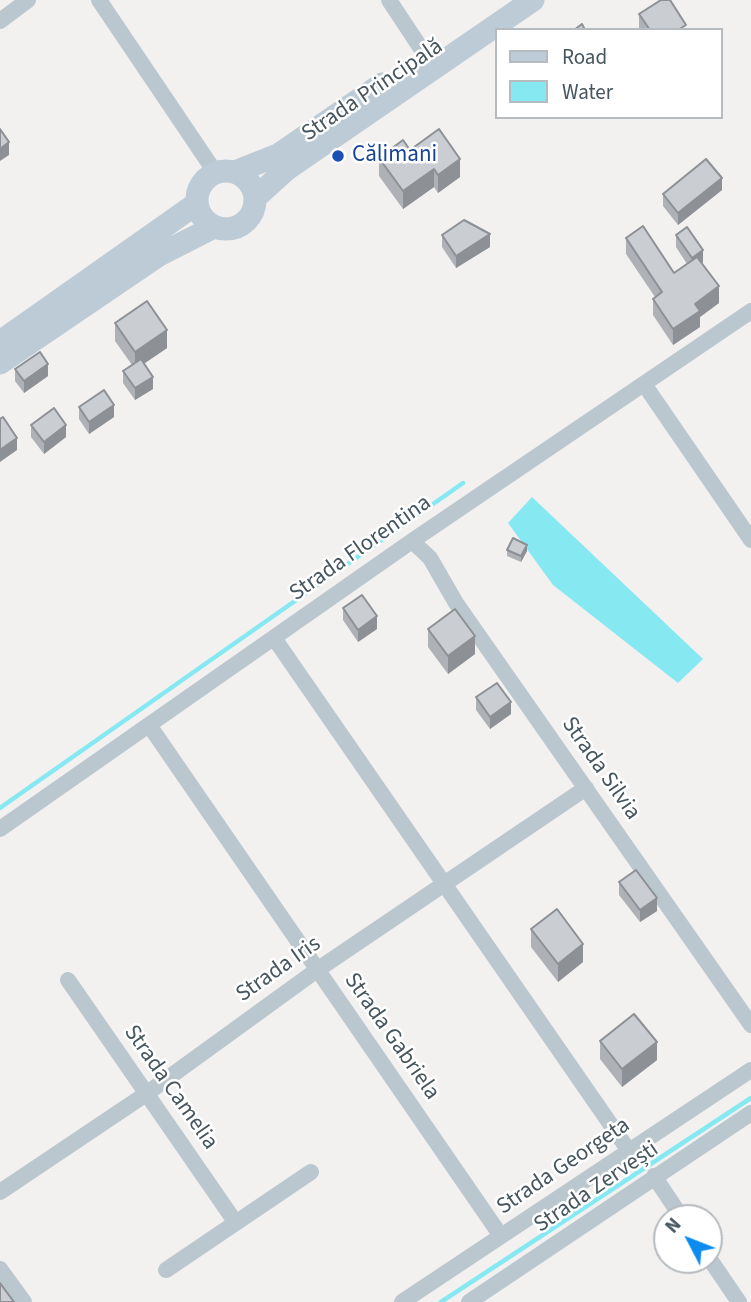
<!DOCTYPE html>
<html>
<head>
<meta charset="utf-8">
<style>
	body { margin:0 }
	#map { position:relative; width:751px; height:1302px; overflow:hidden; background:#f3f0f0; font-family:"Source Sans 3",sans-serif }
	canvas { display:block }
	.legend { position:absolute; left:495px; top:28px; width:228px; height:91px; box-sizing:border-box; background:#fff; border:2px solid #b5bbbf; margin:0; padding:9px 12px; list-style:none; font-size:21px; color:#46565f }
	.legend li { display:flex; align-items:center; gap:14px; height:35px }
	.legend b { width:35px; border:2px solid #b5bbbf }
	.north { position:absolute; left:653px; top:1204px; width:70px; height:70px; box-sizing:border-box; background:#fff; border:2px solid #b5bbbf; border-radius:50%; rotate:312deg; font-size:19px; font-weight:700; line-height:28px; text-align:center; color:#46565f }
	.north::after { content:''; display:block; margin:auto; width:24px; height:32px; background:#0c8cf0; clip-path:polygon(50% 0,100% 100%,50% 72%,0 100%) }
</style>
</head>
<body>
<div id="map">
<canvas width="751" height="1302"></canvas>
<ul class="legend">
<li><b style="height:9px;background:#bccbd5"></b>Road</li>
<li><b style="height:19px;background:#86e9f2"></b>Water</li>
</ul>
<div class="north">N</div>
</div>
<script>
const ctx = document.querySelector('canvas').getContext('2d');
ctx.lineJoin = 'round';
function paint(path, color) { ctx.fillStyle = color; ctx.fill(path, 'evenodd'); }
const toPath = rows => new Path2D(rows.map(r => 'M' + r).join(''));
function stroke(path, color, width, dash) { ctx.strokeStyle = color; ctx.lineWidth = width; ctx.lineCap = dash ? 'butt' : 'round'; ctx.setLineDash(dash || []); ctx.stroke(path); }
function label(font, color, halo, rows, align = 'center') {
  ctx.font = font + ' "Source Sans 3",sans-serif'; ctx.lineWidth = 5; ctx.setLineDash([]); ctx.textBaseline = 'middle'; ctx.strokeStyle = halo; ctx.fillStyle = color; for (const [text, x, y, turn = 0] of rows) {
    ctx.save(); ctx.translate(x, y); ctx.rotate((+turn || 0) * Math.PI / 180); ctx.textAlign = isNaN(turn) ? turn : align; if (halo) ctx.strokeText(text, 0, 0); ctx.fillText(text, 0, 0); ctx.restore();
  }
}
const water = toPath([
	[532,497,703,659,678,683,553,585,508,523]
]);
const stream = toPath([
	[0,808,463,483],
	[441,1302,751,1098]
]);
const street = toPath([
	[99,0,215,172],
	[389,0,426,56],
	[0,21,28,0],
	[644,384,751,540],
	[412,541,430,558,456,603,751,1025],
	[274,638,629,1151],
	[149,725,501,1236],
	[0,829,412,541,751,311],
	[68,980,236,1223],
	[654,1176,682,1218],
	[0,1192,146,1094,317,970,586,788],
	[709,1258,739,1302],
	[0,1269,24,1302],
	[166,1270,311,1172],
	[402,1302,751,1070],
	[469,1302,751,1113]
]);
const secondary = toPath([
	'197 200a29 29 0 1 1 58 0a29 29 0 1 1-58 0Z',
	[235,172,278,155,382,84],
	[255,198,287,169,533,0],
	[0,342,196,204],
	[0,363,159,255,214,227]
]);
const wall = toPath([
	[639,14,686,30,639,30],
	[410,150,460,177,438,193,434,187,403,209,379,176,379,158],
	[722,190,678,225,663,206,663,194],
	[442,235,490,247,456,268,442,247],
	[676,235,703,262,702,263,719,303,700,317,700,327,673,345,653,315,653,299,655,297,626,254,626,238,674,273,687,264,676,247],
	[115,323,167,348,144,363,153,389,135,400,123,383,123,371,132,365,115,341],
	[15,369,48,376,24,393,15,381],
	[79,407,114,417,89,434,79,419],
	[31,425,66,437,44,454,31,437],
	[507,550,527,551,521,562,507,556],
	[343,608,377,629,358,642,343,620],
	[428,629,475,654,448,674,428,647],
	[476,697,511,714,490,729,476,710],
	[619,882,657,911,640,922,619,895],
	[531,929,583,962,558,982,531,947],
	[600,1041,657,1060,622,1087,600,1059]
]);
const shadedWall = toPath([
	[9,142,9,155,0,161,0,149],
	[460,159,460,177,438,193,438,175],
	[434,169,434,187,403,209,403,191],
	[722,178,722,190,678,225,678,213],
	[490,234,490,247,456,268,456,256],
	[703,250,703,262,692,270,692,258],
	[719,286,719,303,700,317,700,327,673,345,673,329,695,304],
	[167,330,167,348,135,370,135,352],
	[48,364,48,376,24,393,24,381],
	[153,377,153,389,135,400,135,388],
	[114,405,114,417,89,434,89,422],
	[66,425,66,437,44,454,44,442],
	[17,438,17,450,0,462,0,450],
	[527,545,527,551,521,562,521,556],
	[377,616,377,629,358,642,358,630],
	[475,636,475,654,448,674,448,656],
	[511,702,511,714,490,729,490,717],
	[657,898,657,911,640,922,640,910],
	[583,944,583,962,558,982,558,964],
	[657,1042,657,1060,622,1087,622,1069]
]);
const building = toPath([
	[661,0,670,0,686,25,678,30,650,30,639,14,661,0],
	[582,24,585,30,574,30,582,24],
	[0,129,9,142,0,149,0,129],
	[439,129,460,159,438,175,434,169,403,191,379,158,403,140,410,150,439,129],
	[706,159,722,178,678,213,663,194,706,159],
	[464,220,490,234,456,256,442,235,464,220],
	[643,226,674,273,697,257,719,286,695,304,700,311,673,329,653,299,662,292,626,238,643,226],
	[687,227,703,250,692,258,676,235,687,227],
	[147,301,167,330,135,352,115,323,147,301],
	[40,352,48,364,24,381,15,369,40,352],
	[141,359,153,377,135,388,123,371,141,359],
	[104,390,114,405,89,422,79,407,104,390],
	[54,408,66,425,44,442,31,425,54,408],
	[3,417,17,438,0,450,0,419,3,417],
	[513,538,527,545,521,556,507,550,513,538],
	[362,595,377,616,358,630,343,608,362,595],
	[455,609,475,636,448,656,428,629,455,609],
	[497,683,511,702,490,717,476,697,497,683],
	[636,870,657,898,640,910,619,882,636,870],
	[557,909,583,944,558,964,531,929,557,909],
	[634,1014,657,1042,622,1069,600,1041,634,1014],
	[0,1283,14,1302,0,1302,0,1283]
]);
const markers = [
	[338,156,7,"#1a4fb4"]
];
const streetNames = [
	["Strada Principală",373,91,-34],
	["Strada Florentina",361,549,-35],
	["Strada Silvia",600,769,55],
	["Strada Iris",279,970,-35],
	["Strada Gabriela",391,1037,55],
	["Strada Camelia",170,1088,55],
	["Strada Georgeta",564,1167,-34],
	["Strada Zervești",597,1188,-34]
];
const transitNames = [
	["Călimani",352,156]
];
paint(water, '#86e9f2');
stroke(stream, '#86e9f2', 4.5);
stroke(street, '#bac7ce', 16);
stroke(secondary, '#bccbd5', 23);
paint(wall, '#aeb1b5');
paint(shadedWall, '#8d9094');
paint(building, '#caced3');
stroke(building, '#8d9094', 2);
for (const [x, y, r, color] of markers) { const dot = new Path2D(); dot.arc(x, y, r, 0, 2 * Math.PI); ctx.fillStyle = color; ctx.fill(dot); stroke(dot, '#fff', 2.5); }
label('23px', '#46565f', '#fff', streetNames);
label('23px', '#164399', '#fff', transitNames, 'left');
</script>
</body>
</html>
